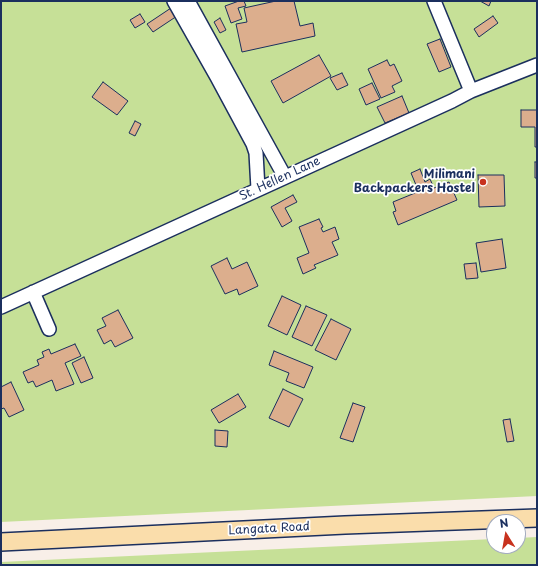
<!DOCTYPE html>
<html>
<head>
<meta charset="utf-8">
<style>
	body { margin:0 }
	#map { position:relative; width:538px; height:566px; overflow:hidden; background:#f8efe8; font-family:"Playpen Sans",sans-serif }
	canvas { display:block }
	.frame { position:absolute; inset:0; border:2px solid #1b2f5e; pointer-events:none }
	.north { position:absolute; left:486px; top:514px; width:40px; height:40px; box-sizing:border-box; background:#fff; border:1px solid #a4acbf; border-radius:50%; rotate:349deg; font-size:11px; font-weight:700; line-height:16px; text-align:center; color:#1b2f5e }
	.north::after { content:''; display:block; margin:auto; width:14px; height:18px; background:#c8321e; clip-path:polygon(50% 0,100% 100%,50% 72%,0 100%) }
</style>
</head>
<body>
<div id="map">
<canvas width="538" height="566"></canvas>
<div class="frame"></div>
<div class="north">N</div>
</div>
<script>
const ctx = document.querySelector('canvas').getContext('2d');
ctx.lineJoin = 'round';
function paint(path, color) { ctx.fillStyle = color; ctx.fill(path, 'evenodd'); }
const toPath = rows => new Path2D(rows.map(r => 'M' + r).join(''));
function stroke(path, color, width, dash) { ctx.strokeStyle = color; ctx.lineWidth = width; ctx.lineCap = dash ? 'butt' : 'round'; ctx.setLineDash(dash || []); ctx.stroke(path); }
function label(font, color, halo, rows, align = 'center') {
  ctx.font = font + ' "Playpen Sans",sans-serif'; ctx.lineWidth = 3.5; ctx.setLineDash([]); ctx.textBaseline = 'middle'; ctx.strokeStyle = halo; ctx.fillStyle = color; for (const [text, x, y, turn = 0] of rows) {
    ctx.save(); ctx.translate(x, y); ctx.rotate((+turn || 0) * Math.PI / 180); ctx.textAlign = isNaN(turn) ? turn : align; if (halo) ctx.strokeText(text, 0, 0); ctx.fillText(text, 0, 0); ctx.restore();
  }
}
const green = toPath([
	[1,1,537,1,537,496,1,522],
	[537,537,537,565,1,565,1,562,494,539,494,546,518,546,518,538]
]);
const building = toPath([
	[239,1,244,1,246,6,238,8,242,19,231,23,225,6,239,1],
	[276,1,294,1,300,26,313,23,315,36,242,52,236,24,247,22,244,8,276,1],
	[480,1,491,1,489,6,480,1],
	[174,6,180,14,153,32,147,24,174,6],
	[140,14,145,22,135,28,130,20,140,14],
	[493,16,498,23,479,37,474,29,493,16],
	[220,18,226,30,220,33,214,22,220,18],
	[440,39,451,67,439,72,427,44,440,39],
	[319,55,331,76,283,103,271,81,319,55],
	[387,60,390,66,394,64,402,81,392,86,395,92,381,98,368,69,387,60],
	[342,73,348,85,337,90,330,78,342,73],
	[103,82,128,101,117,115,92,97,103,82],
	[372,83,380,99,366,105,359,89,372,83],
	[402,96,409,113,385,123,377,107,402,96],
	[521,110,537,110,537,147,535,147,535,127,521,127,521,110],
	[135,121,141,124,135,136,129,133,135,121],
	[535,162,537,162,537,178,535,178,535,162],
	[420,169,425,182,430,179,434,188,449,182,457,200,398,225,393,212,396,211,393,202,415,193,412,187,416,185,411,173,420,169],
	[478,175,504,175,505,206,479,207,478,175],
	[293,195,297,202,285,208,292,221,282,227,271,207,293,195],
	[319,219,323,227,321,228,323,232,335,227,339,239,332,242,338,255,314,265,316,268,303,274,297,258,309,253,299,227,319,219],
	[502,239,506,268,481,272,476,243,502,239],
	[227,258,232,269,247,262,258,286,239,295,237,289,225,294,211,266,227,258],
	[476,263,478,278,466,279,464,264,476,263],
	[282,296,301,305,287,335,268,326,282,296],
	[306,306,327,315,312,346,292,337,306,306],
	[118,310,133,338,115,347,111,340,104,344,97,330,106,326,102,318,118,310],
	[331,319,351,329,336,360,315,350,331,319],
	[75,344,81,356,65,363,74,384,56,391,52,380,36,387,33,381,28,383,23,372,39,365,37,360,44,357,42,352,49,349,51,354,75,344],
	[274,351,313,367,304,388,286,381,289,373,269,365,274,351],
	[84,357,93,378,81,383,72,363,84,357],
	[11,382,24,410,9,417,4,408,1,409,1,387,11,382],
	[283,389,303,399,289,427,269,418,283,389],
	[238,394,246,407,219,423,211,410,238,394],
	[353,403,365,407,353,442,340,438,353,403],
	[510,419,514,441,507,442,503,420,510,419],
	[215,430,228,431,227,447,215,446,215,430]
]);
const minor = toPath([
	[174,1,217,77,253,144,256,153,258,189],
	[188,1,285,177],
	[434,1,471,91],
	[33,292,49,329],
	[1,307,452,101,471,91,537,65]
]);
const major = toPath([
	[1,542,345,525,537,518]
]);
const markers = [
	[483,182,4,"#c8321e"]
];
const poiNames = [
	["Milimani",475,175],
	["Backpackers Hostel",475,189]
];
const streetNames = [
	["St. Hellen Lane",280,179,-25],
	["Langata Road",269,529,-3]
];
paint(green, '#c6e097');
paint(building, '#dcae8d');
stroke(building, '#1b2f5e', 1);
stroke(minor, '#1b2f5e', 16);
stroke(major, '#1b2f5e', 20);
stroke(minor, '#fff', 13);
stroke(major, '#faddab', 17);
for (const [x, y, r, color] of markers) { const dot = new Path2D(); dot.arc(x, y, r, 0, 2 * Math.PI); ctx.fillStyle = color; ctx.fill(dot); stroke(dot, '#fff', 1.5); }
label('bold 12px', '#1b2f5e', '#fff', poiNames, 'right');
label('12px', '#1b2f5e', '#fff', streetNames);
</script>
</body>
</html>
